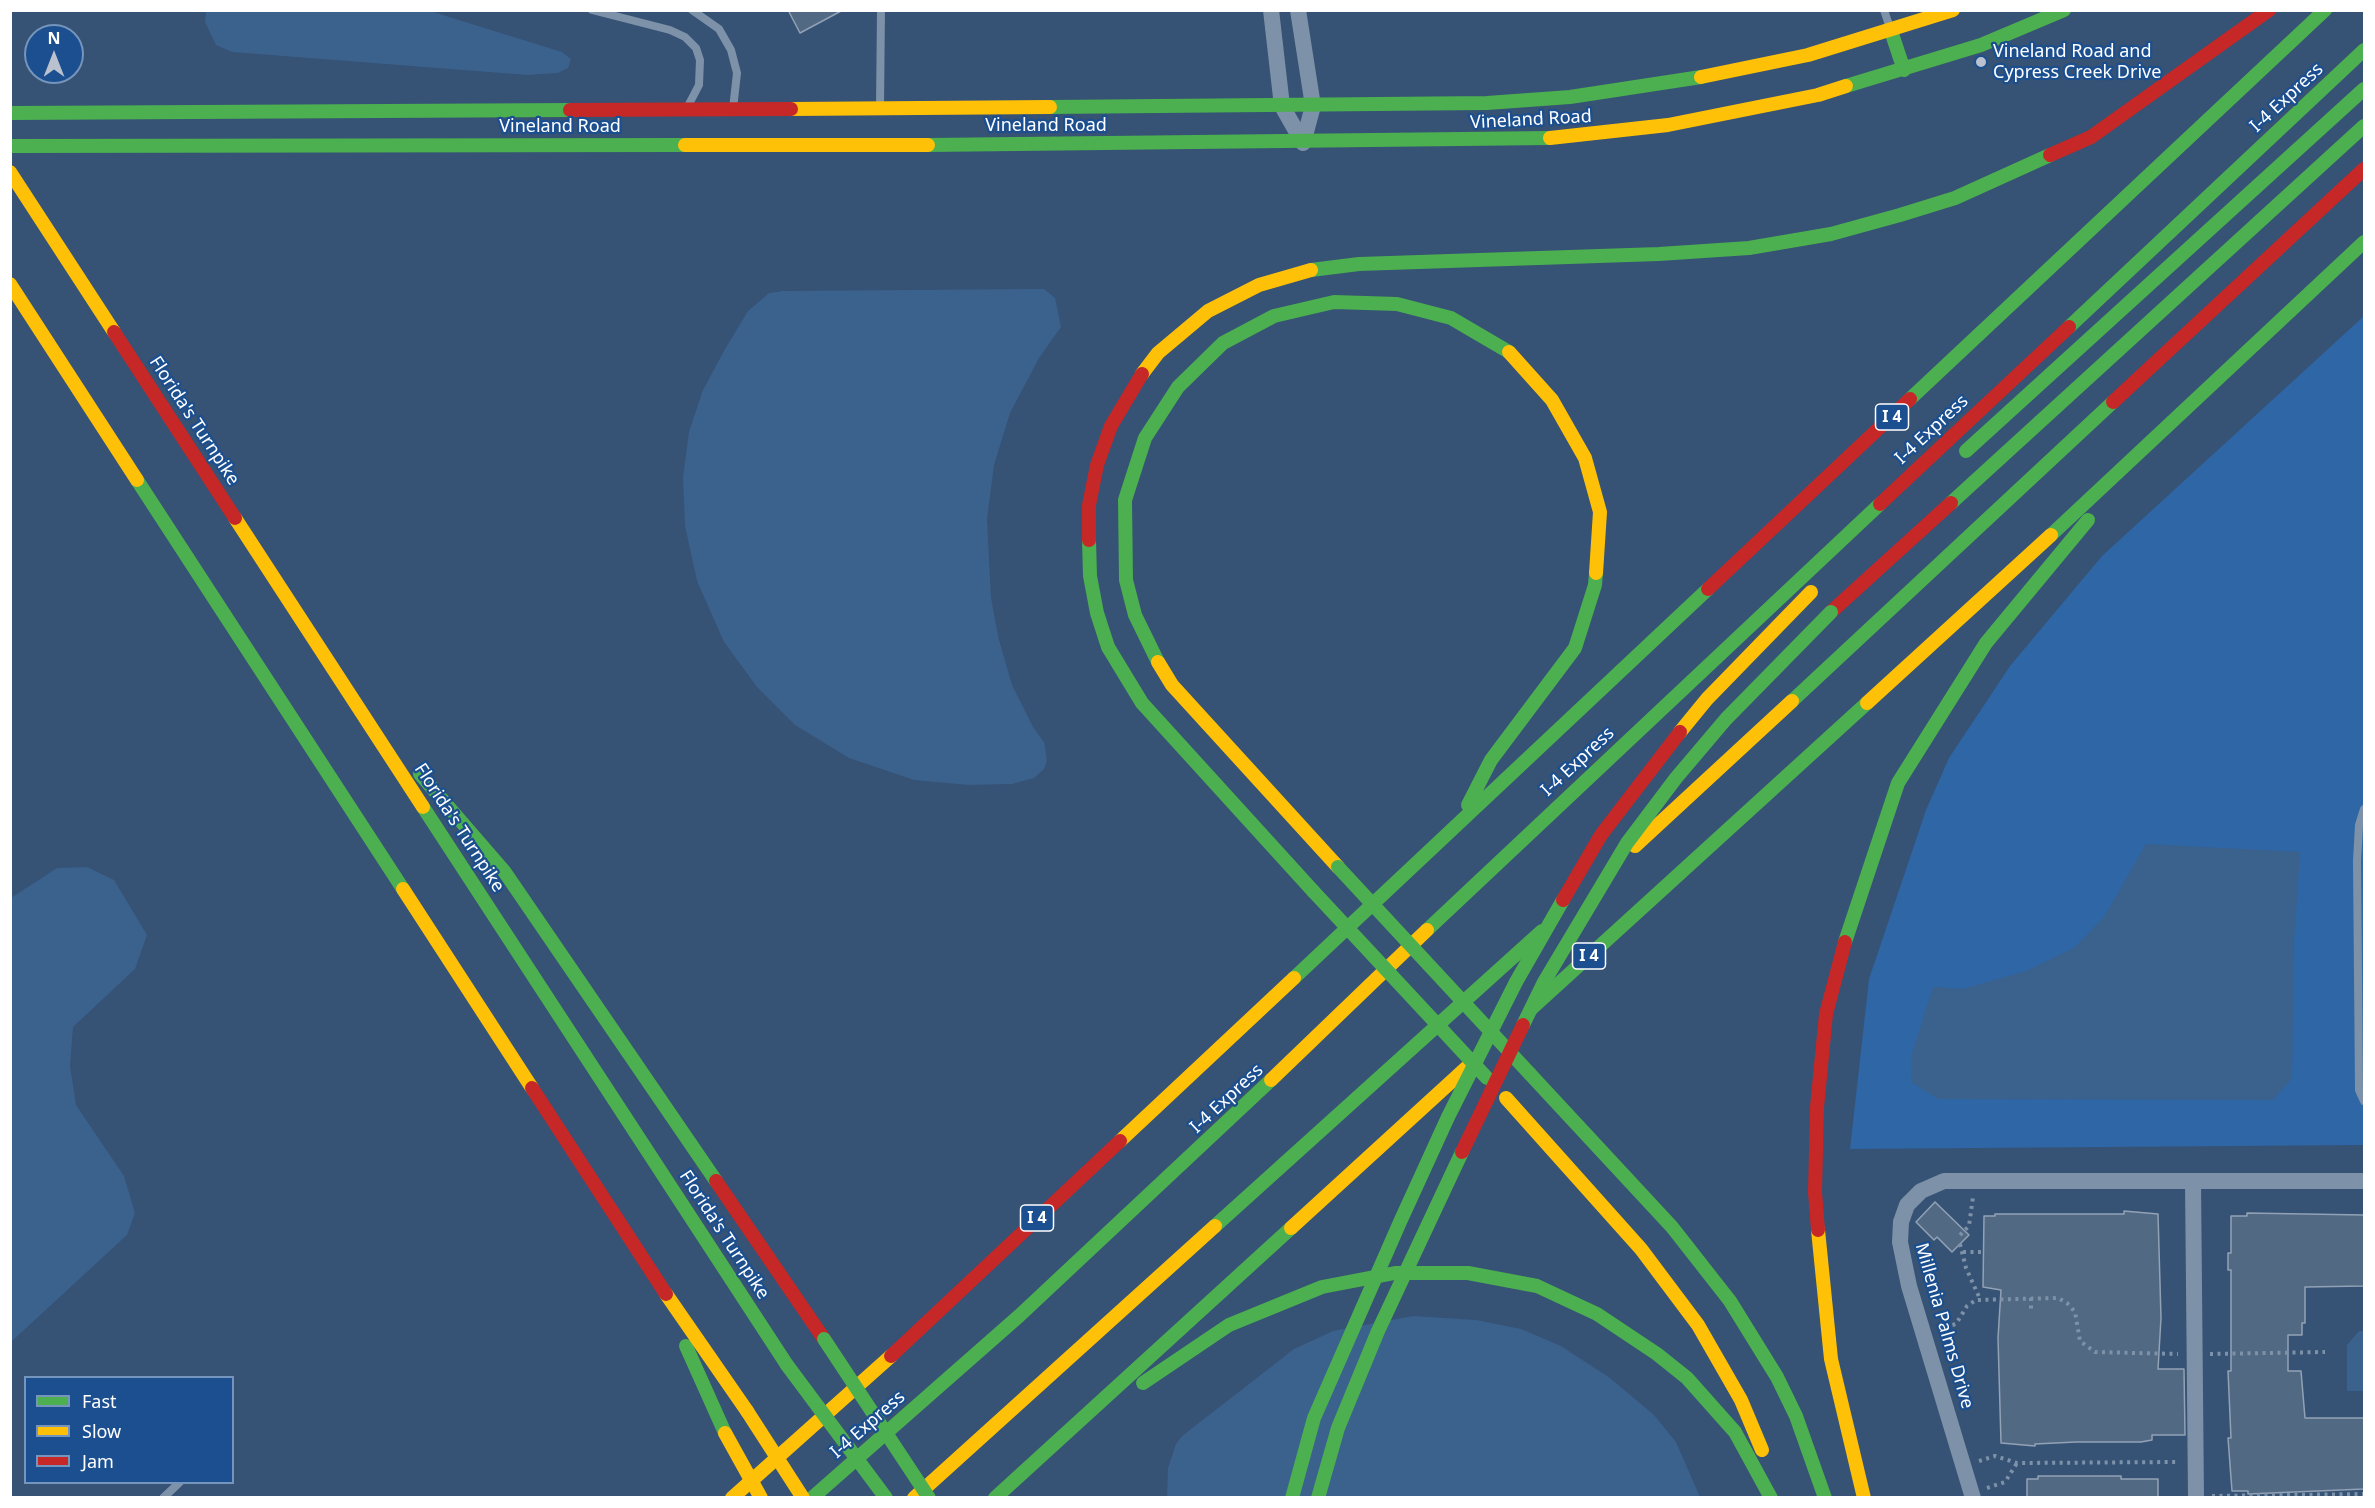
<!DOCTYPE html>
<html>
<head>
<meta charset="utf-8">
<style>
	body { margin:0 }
	#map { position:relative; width:2375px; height:1508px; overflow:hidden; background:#365274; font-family:"Noto Sans",sans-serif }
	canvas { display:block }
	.frame { position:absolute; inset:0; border:12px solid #fff; pointer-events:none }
	.legend { position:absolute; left:24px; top:1376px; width:210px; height:108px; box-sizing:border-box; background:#1b4f8f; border:2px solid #7695bc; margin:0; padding:8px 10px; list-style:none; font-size:18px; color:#fff }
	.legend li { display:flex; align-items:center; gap:12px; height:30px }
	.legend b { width:30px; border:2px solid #7695bc }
	.north { position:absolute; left:24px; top:24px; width:60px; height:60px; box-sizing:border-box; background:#1b4f8f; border:2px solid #7695bc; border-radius:50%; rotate:0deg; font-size:16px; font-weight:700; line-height:24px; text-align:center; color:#fff }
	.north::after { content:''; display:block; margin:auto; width:21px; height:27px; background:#b9c2ce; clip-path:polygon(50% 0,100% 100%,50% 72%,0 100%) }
</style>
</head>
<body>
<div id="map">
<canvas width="2375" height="1508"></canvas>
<div class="frame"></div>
<ul class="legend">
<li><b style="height:8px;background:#4caf50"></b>Fast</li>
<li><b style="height:8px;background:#ffc107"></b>Slow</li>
<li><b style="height:8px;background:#c62828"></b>Jam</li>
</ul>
<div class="north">N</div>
</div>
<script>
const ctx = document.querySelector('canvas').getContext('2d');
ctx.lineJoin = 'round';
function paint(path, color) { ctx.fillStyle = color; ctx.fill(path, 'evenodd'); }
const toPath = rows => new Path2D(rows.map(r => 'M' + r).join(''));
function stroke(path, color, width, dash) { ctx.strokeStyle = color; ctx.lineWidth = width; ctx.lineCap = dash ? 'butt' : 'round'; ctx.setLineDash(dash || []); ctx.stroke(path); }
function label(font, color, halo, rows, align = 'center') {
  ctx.font = font + ' "Noto Sans",sans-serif'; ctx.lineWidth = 4.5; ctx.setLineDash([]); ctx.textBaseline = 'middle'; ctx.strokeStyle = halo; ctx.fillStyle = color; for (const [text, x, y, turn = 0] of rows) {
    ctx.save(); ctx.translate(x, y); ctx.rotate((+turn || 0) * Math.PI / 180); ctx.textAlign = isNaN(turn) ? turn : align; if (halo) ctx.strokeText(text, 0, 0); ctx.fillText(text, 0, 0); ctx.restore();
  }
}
const green = toPath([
	[2364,316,2364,1145,1850,1149,1869,979,1926,810,1949,758,2010,666,2102,556]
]);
const water = toPath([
	[206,11,430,11,562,52,571,59,568,68,558,73,527,75,232,52,216,45,205,22],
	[1028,289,1044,289,1055,298,1061,327,1039,358,1010,413,994,465,987,519,991,598,999,640,1012,685,1033,727,1044,742,1047,760,1044,769,1034,778,1012,784,968,785,914,780,849,758,795,725,757,687,724,642,697,581,685,526,683,477,689,432,703,390,725,349,748,311,769,293,783,291],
	[2146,844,2300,852,2294,941,2292,1078,2273,1100,1938,1099,1911,1082,1912,1054,1933,987,1963,989,2026,971,2074,948,2104,917],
	[87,867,114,880,147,935,135,969,73,1027,70,1066,76,1105,124,1176,135,1213,127,1235,11,1342,11,898,57,868],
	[1413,1316,1476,1320,1521,1329,1561,1346,1610,1378,1654,1415,1676,1442,1700,1497,1167,1498,1168,1468,1176,1444,1182,1436,1294,1349,1333,1331],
	[2359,1331,2364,1331,2364,1391,2347,1391,2347,1345]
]);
const building = toPath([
	[788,10,843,10,800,33,788,10],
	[1935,1202,1969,1235,1952,1252,1937,1237,1934,1240,1916,1222,1935,1202],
	[2124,1211,2158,1214,2161,1318,2158,1369,2184,1369,2185,1435,2152,1435,2152,1440,2141,1442,2076,1442,2035,1444,2035,1446,2001,1443,1998,1338,2001,1290,1983,1287,1984,1216,1995,1216,1995,1214,2124,1214,2124,1211],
	[2247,1213,2364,1215,2364,1286,2305,1287,2305,1323,2302,1323,2302,1335,2288,1335,2288,1371,2301,1371,2305,1418,2364,1418,2364,1489,2248,1494,2248,1491,2232,1491,2228,1438,2231,1438,2228,1371,2231,1371,2231,1270,2228,1270,2228,1253,2231,1253,2231,1216,2247,1216,2247,1213],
	[2038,1476,2121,1476,2121,1479,2158,1479,2158,1497,2027,1497,2027,1479,2038,1479,2038,1476]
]);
const path = toPath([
	[1960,1235,1969,1226,1973,1197],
	[1960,1244,1966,1268,1980,1299],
	[1963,1252,1981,1252],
	[2031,1298,2031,1311],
	[1938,1329,1956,1324,1967,1306,1976,1300,2058,1298,2067,1303,2075,1312,2080,1341,2095,1352,2178,1354],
	[2210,1354,2325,1352],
	[1979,1461,1995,1456,2017,1463,2179,1462],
	[1987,1488,2005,1482,2017,1463],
	[2212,1496,2364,1494]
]);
const lane = toPath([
	[592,10,670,30,685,37,696,48,700,60,699,85,688,106],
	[692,10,719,29,731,50,737,73,733,109],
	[1884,10,1890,28],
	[880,107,881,10],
	[2364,809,2359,825,2357,861,2359,1090,2364,1101],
	[163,1498,180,1482]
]);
const street = toPath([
	[1271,10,1282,106,1303,143],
	[1298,10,1313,106,1303,143],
	[2193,1181,2196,1498],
	[1973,1498,1909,1286,1900,1242,1901,1222,1907,1205,1921,1191,1944,1181,2364,1181]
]);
const fast = toPath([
	[1891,31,1904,70],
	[1846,86,1981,45,2064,10],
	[1050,107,1487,103,1570,97,1701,77],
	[10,113,570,110],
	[928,145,1550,138],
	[10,146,685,145],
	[1311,270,1359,264,1659,254,1749,248,1831,234,1900,215,1955,198,2050,155],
	[2069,327,2364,50],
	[1910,399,2325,10],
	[1966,451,2364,89],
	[137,480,403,889],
	[1951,503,2364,126],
	[2051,535,2364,242],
	[1089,540,1090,576,1097,613,1108,647,1142,703,1313,891],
	[1158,662,1135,615,1126,580,1125,500,1145,438,1178,387,1223,343,1274,316,1334,302,1397,304,1451,318,1509,352],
	[1792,701,2113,402],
	[420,774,504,871,716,1181],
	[1468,805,1491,760,1575,648,1595,585,1596,573],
	[423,807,787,1365],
	[1427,930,1880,504],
	[1845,942,1898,783,1986,643,2088,520],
	[1294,978,1708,589],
	[1532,1008,1867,703],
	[1530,1074,1672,1227,1730,1301,1777,1377,1796,1416,1825,1498],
	[1215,1226,1542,931],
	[686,1346,725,1433],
	[1143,1383,1229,1325,1322,1287,1395,1273,1468,1273,1537,1286,1597,1314,1657,1354,1687,1378,1735,1432,1771,1498],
	[812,1498,1019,1316,1271,1080],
	[995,1498,1291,1228]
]);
const slow = toPath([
	[1701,77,1808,55,1953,10],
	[791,109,1050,107],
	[1550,138,1668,125,1818,95,1846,86],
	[685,145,928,145],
	[10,172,114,332],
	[10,284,137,480],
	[1509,352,1552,400,1585,458,1600,512,1596,573],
	[1142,374,1158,353,1208,311,1259,285,1311,270],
	[235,518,423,807],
	[1158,662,1172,685,1338,867],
	[1867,703,2051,535],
	[1635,846,1792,701],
	[403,889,532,1088],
	[1271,1080,1427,930],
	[1506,1098,1641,1249,1698,1325,1741,1400,1762,1450],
	[1120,1141,1294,978],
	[1291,1228,1476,1059],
	[1818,1230,1831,1359,1864,1498],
	[666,1294,747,1411],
	[732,1498,891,1356],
	[914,1498,1215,1226]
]);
const jam = toPath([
	[570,110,791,109],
	[2050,155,2091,137,2269,10],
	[114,332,235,518],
	[2113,402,2364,169],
	[1880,504,2069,327],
	[1089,540,1089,505,1097,465,1111,426,1142,374],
	[1708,589,1910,399],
	[1831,612,1951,503],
	[532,1088,666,1294],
	[716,1181,824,1339],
	[1818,1230,1815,1192,1817,1107,1826,1014,1845,942],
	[891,1356,1120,1141]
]);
const fastBridge = toPath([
	[1338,867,1530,1074],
	[1313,891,1487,1078],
	[1523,1025,1544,982,1627,843,1676,778,1726,719,1831,612],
	[824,1339,929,1498],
	[787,1365,886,1498],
	[1292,1498,1314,1418,1400,1222,1448,1117,1516,982,1563,900],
	[1318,1498,1338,1428,1378,1331,1462,1152]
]);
const slowBridge = toPath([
	[1680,732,1707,699,1811,592],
	[747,1411,803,1498],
	[725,1433,761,1498]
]);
const jamBridge = toPath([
	[1563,900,1601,835,1680,732],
	[1462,1152,1523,1025]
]);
const markers = [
	[1981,62,6,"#b9c2ce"]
];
const shields = [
	[1892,417,33],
	[1589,956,33],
	[1037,1218,33]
];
const shieldNames = [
	["I 4",1892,417],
	["I 4",1589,956],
	["I 4",1037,1218]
];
const poiNames = [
	["Vineland Road and",1993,52],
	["Cypress Creek Drive",1993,73]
];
const streetNames = [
	["I-4 Express",2287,98,-43],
	["Vineland Road",1531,120,-3],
	["Vineland Road",1046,126],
	["Vineland Road",560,127],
	["Florida's Turnpike",194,421,57],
	["I-4 Express",1932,430,-43],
	["I-4 Express",1578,762,-43],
	["Florida's Turnpike",459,828,57],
	["I-4 Express",1227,1099,-43],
	["Florida's Turnpike",724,1235,57],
	["Millenia Palms Drive",1944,1326,74],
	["I-4 Express",868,1425,-41]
];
paint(green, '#2f66a5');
paint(water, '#3b618d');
paint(building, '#526984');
stroke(building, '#92a2b6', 1.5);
stroke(path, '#7d92a8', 4, [3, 4.5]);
stroke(lane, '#7d92a8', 8);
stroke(street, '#7d92a8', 16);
stroke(fast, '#4caf50', 14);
stroke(slow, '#ffc107', 14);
stroke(jam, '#c62828', 14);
stroke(fastBridge, '#4caf50', 14);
stroke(slowBridge, '#ffc107', 14);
stroke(jamBridge, '#c62828', 14);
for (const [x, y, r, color] of markers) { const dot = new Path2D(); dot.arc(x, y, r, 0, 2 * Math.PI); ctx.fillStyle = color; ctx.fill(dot); stroke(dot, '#1b4f8f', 2); }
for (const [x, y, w] of shields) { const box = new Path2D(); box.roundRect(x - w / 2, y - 13, w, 26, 4.5); ctx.fillStyle = '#1b4f8f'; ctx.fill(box); stroke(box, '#fff', 1.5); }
label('bold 16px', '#fff', null, shieldNames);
label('18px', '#fff', '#1b4f8f', poiNames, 'left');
label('18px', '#fff', '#1b4f8f', streetNames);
</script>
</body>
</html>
